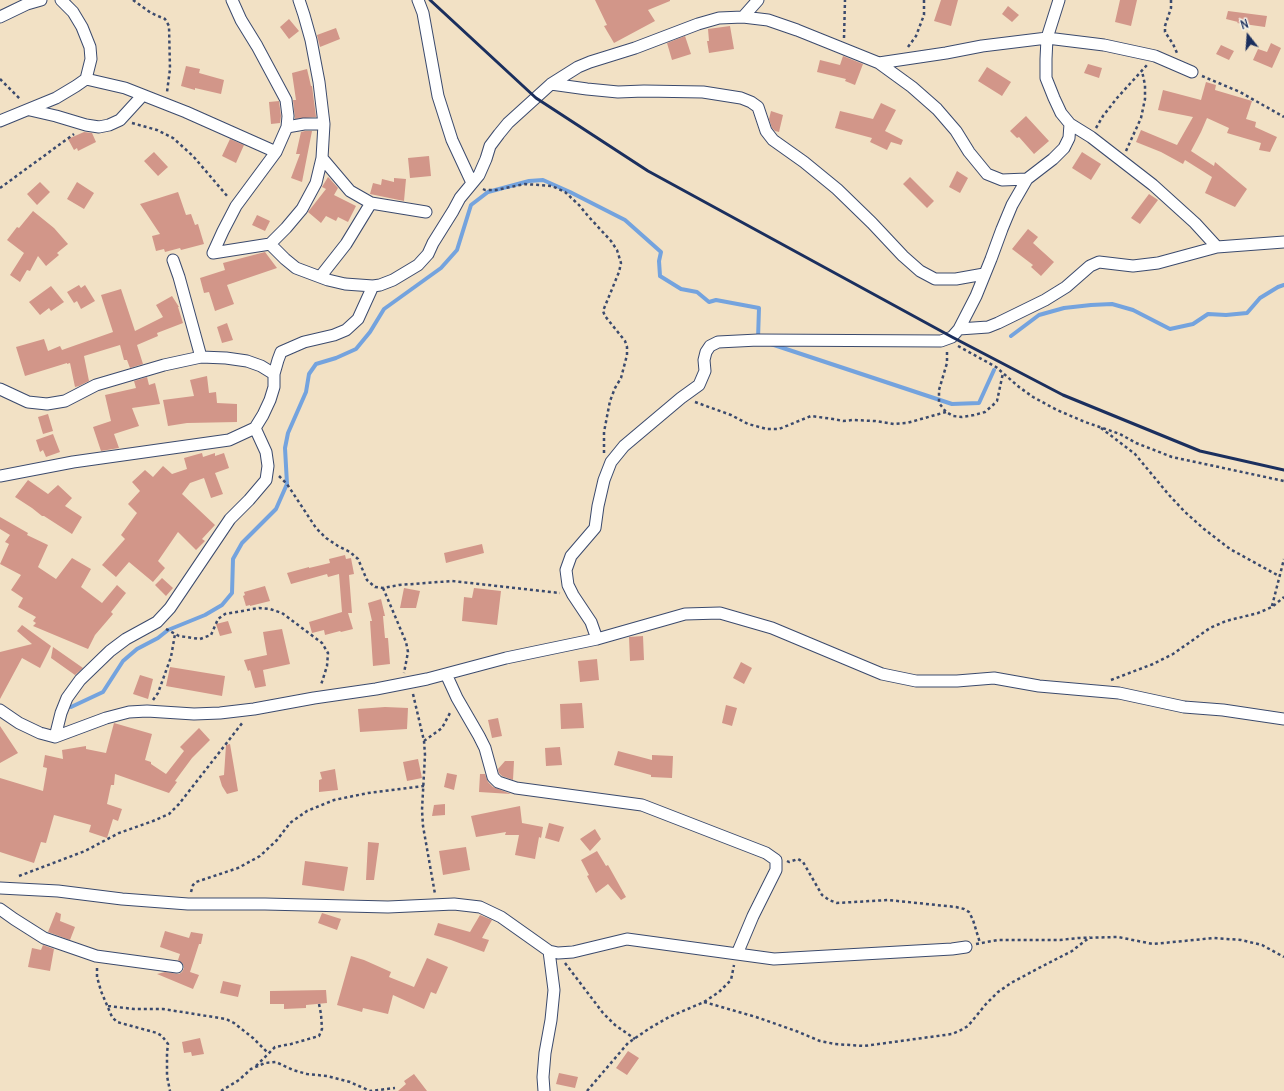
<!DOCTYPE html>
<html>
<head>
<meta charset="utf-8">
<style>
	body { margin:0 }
	#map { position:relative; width:1284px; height:1091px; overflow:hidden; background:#f2e1c5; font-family:Delius,sans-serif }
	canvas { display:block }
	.north { position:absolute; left:1228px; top:16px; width:40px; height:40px; -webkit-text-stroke:3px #f7f3e8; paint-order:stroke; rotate:343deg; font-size:11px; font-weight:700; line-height:16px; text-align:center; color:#1b2f5e }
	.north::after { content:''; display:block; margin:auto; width:14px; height:18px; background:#1b2f5e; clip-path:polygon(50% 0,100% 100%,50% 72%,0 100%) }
</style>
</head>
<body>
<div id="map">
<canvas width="1284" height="1091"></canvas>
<div class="north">N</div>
</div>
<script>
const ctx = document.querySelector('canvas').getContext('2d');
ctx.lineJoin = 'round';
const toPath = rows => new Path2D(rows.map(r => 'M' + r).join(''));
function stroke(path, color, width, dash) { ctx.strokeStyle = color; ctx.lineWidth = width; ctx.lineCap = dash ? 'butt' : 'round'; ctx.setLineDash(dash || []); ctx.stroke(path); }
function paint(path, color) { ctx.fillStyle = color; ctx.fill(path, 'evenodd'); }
const stream = toPath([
	[1011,336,1039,315,1064,308,1091,305,1112,304,1133,310,1170,329,1193,324,1208,314,1226,315,1247,313,1260,298,1278,287,1284,285],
	[771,344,952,404,979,403,994,370],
	[71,707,103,692,123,661,137,649,158,638,168,630,205,615,222,605,232,593,233,559,242,543,276,509,287,484,285,448,288,433,306,392,309,374,316,364,336,358,356,349,370,332,384,309,441,268,457,250,471,205,488,192,529,181,543,180,570,192,625,220,661,252,659,261,660,276,681,289,697,292,709,302,716,300,759,308,758,339]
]);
const building = toPath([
	[595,0,670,0,670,1,648,10,655,21,614,43,604,26,607,25],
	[941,0,958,0,951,26,934,21],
	[1120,0,1137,0,1131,26,1115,22],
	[1008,6,1019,15,1012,22,1002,14],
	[1228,11,1267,16,1265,27,1237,23,1238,22,1226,19],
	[289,19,299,31,289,39,280,27],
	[730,26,734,49,709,53,707,41,709,41,708,29],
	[336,28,340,39,320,47,317,35],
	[685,36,691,54,672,60,667,43],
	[1271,43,1281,48,1272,68,1253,60,1258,49,1267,52],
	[1221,45,1234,51,1229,60,1216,54],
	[843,56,863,64,855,85,845,81,846,79,817,72,820,60,840,65],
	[1088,64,1102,68,1099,78,1084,73],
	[186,66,200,69,199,73,224,80,221,94,195,88,195,90,181,86],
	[987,67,1011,82,1002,96,978,81],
	[307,69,311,86,312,86,316,117,295,119,293,100,296,100,292,73],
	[1206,82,1216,85,1215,90,1252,101,1246,119,1256,122,1255,127,1277,137,1270,152,1259,150,1261,143,1227,133,1229,128,1207,118,1201,132,1191,151,1214,166,1215,162,1247,189,1235,207,1205,193,1212,177,1185,160,1183,164,1161,152,1136,142,1141,130,1177,145,1193,117,1158,110,1163,90,1201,100],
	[279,101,281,116,280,123,271,124,269,102],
	[881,103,896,110,885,131,903,140,901,145,891,142,887,150,870,142,872,138,835,128,840,111,873,119],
	[771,111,783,115,779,132,775,131,772,128,769,119],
	[1026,116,1049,141,1034,154,1019,137,1017,138,1010,131],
	[305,131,312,131,302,182,291,178,300,154,296,154,301,132],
	[84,132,92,133,96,142,78,151,77,148,74,150,68,139],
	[230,139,244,145,236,163,222,156],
	[154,152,168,167,158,176,144,161],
	[1082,152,1101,164,1091,180,1072,168],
	[429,156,431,176,410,178,408,158],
	[957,171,968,178,960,193,949,187],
	[328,177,330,179,338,188,334,195,356,206,348,222,338,217,336,221,326,216,321,223,308,212,326,189,322,187],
	[910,177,934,201,927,208,903,184],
	[394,178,406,179,404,201,370,194,373,183,381,185,382,179,394,182],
	[40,182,50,192,37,205,27,194],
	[77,182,94,193,84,209,67,199],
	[178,192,186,215,191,214,195,225,198,224,204,244,181,250,180,248,165,252,164,249,156,251,152,236,160,234,140,204],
	[1149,194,1158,200,1140,224,1131,218],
	[33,211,54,228,68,244,57,253,59,255,46,266,38,256,30,271,27,270,20,282,10,275,24,253,7,240,17,227,19,228],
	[257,215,270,221,265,231,252,225],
	[1028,229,1038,237,1033,243,1054,262,1041,276,1031,267,1033,265,1012,249],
	[265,252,277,268,227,285,234,304,215,311,209,292,204,293,200,278,225,270,223,263],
	[79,285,81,288,85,285,95,301,81,309,77,301,74,303,67,292],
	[51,286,64,302,51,311,49,308,40,315,29,302],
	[121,289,135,331,163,317,156,305,172,296,179,307,178,307,183,323,157,333,158,336,137,345,143,364,130,368,127,360,124,360,120,345,84,356,89,381,79,386,75,387,70,363,67,364,67,363,25,376,16,347,44,339,48,351,60,346,62,350,113,332,101,295],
	[227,323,233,340,222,343,217,327],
	[207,376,209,393,216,392,217,403,237,404,237,422,187,423,168,426,163,400,194,396,190,380],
	[147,377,149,385,155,383,160,404,132,408,139,426,114,434,119,448,101,451,93,427,111,421,105,395,136,388,134,381],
	[48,414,53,431,43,434,38,417],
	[53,434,60,452,46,457,43,450,40,452,36,440],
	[202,453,203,457,215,453,215,456,224,453,229,468,215,473,223,494,211,498,204,478,190,483,182,494,215,525,202,539,205,541,196,550,178,532,158,561,165,568,153,582,129,562,116,577,102,565,125,539,121,535,137,513,128,504,140,491,132,482,145,470,153,477,163,466,172,474,187,469,184,458],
	[28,480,48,494,58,485,72,498,65,506,82,517,72,534,44,516,42,516,32,508,15,497],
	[0,517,28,533,27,535,48,545,38,567,56,579,72,558,91,569,81,587,102,603,117,585,126,593,111,612,113,614,95,635,88,649,33,626,36,623,33,621,36,617,18,607,23,598,11,590,21,575,0,564,9,544,5,542,10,535,0,529],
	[482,544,484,553,446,563,444,553],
	[345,555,346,559,351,558,354,574,349,575,352,613,348,613,353,629,341,632,340,631,325,635,324,630,312,633,309,622,342,612,339,574,328,577,327,574,291,584,287,573,309,567,309,568,330,563,329,559],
	[162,578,173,588,166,596,155,585],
	[265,586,270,601,250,606,250,605,246,606,243,596,245,595,244,592],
	[404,588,420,591,416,608,400,608],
	[474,588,501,591,497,625,462,621,464,597,472,598],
	[381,599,385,616,383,616,385,638,388,638,390,664,373,666,370,621,372,621,368,603],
	[228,621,232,633,220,636,216,624],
	[22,625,51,646,40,668,22,658,0,699,0,652,32,644,17,631],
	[282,629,290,664,263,670,266,686,255,688,250,670,248,671,244,660,267,655,263,632],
	[643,636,644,660,630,661,629,637],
	[53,647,83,668,75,675,51,658],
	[597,659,599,680,580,682,578,661],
	[741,662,752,668,744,684,733,678],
	[170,667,225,676,222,696,166,686],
	[140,675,153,679,148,699,133,694],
	[582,703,584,728,561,729,560,704],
	[726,705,737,708,732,726,722,723],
	[385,707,408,708,407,729,360,732,358,709],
	[498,718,502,736,492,738,488,720],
	[114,723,152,734,145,760,151,762,151,764,166,774,184,751,180,747,199,728,210,740,192,758,175,781,177,782,169,793,115,774,114,785,111,785,107,804,122,809,118,821,113,819,107,838,89,832,91,825,54,815,46,843,41,842,34,863,0,852,0,778,43,791,47,768,43,767,45,755,63,759,62,750,86,746,86,749,106,753],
	[0,726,18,753,0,763],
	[230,744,238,791,227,794,222,786,219,776,224,775,226,745],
	[560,747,562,765,546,766,545,748],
	[618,751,652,760,652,755,673,756,672,778,651,777,651,775,614,765],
	[418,759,422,778,407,781,403,762],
	[505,761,514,761,513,780,502,776,499,773,498,769],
	[335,769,338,790,319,792,319,780,322,779,320,772],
	[447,773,457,775,454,790,444,787],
	[480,774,485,774,488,782,493,787,511,794,479,792],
	[445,804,445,815,432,816,434,805],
	[520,806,522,823,543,827,541,838,539,837,535,859,515,855,519,835,505,835,506,832,476,837,471,816],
	[549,823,564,827,559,842,545,838],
	[595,829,601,839,590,851,580,839],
	[368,842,379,843,374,880,366,880],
	[466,847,470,870,443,875,439,851],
	[597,851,606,866,608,865,626,897,621,900,608,884,596,893,587,876,589,875,581,860],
	[305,861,348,867,344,891,302,885],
	[56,912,61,914,60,921,75,927,70,940,48,932],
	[322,913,341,919,337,930,318,923],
	[480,915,492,920,482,938,489,940,484,952,451,940,434,935,438,923,470,932],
	[165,931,189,938,191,932,203,934,201,944,199,944,190,972,199,975,193,989,157,974,165,972,179,974,182,972,184,968,183,964,178,960,180,954,160,947],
	[43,945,54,949,50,971,28,967,32,948,41,950],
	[351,956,364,960,391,972,389,977,414,987,427,958,448,967,436,994,431,992,424,1009,393,995,388,1014,363,1008,362,1012,337,1005],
	[223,981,241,985,238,997,220,993],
	[326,990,327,1003,306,1005,306,1008,284,1009,284,1004,270,1004,270,991],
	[200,1038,204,1054,192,1056,191,1052,184,1053,182,1042],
	[628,1051,639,1058,627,1075,616,1068],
	[559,1073,578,1077,575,1088,556,1084],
	[414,1074,427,1091,398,1091,406,1084,404,1081]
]);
const path = toPath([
	[133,0,151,13,165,19,169,26,170,69,167,92],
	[1171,0,1171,8,1165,26,1165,32,1173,44,1177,53],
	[844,38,845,0],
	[908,47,916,36,924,15,924,0],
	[1202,76,1240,92,1284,117],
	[0,79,21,100],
	[132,123,157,130,173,138,193,156,228,197],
	[1096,128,1103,116,1117,98,1147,65],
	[1126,151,1141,118,1145,99,1145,85,1142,71],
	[0,188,74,134],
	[483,189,485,190,496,190,525,184,552,186,565,192,579,205,588,216,611,241,617,250,621,263,619,272,603,311,605,316,625,341,627,347,627,355,621,378,615,388,610,401,604,432,604,453],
	[958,346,996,367,1019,387,1033,397,1057,410,1085,422,1120,434,1136,443,1172,457,1284,481],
	[947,352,947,363,939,390,939,403,946,412,953,416,962,417,974,415,985,412,993,405,997,401,1003,373],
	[695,402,731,415,748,424,767,429,779,429,811,416,833,419,843,421,853,420,875,421,894,424,907,423,946,412],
	[1101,428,1135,454,1169,495,1185,512,1204,529,1230,549,1279,576],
	[279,476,287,484,316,528,326,538,338,546,350,552,358,559,367,580,375,587,383,588,399,585,452,581,560,593],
	[383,588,406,642,408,652,404,673],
	[1272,606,1284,559],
	[166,629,179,636,200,639,211,635,218,619,225,614,259,608,270,609,282,613,322,643,328,653,327,666,321,685],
	[1111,680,1153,664,1173,654,1210,628,1226,621,1258,613,1272,607,1284,597],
	[413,694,424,741,425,755,422,810,423,826,435,894],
	[153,700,158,693,171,657,175,634],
	[424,741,442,728,451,711],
	[787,861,789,862,798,859,803,862,822,895,829,900,837,903,888,900,956,907,964,909,969,912,973,920,980,943],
	[19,876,85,851,119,833,153,821,169,814,179,804,243,722],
	[191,892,193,885,196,882,238,868,260,856,277,840,290,823,307,811,334,800,368,793,424,786],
	[976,944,998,940,1060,940,1078,938,1118,937,1153,944,1214,938,1241,940,1262,945,1284,957],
	[565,963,603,1013,615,1025,635,1039],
	[97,968,97,977,101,991,112,1017,117,1022,157,1033,162,1036,168,1044,167,1053,167,1076,170,1091],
	[704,1002,756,1017,796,1031,820,1041,835,1044,864,1046,952,1034,961,1030,968,1026,986,1004,998,992,1011,983,1037,969,1072,951,1090,937],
	[108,1006,134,1009,163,1009,226,1019,234,1023,253,1038,268,1053],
	[256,1066,275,1047,291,1044,319,1036,322,1029,321,1014,319,1004],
	[221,1091,239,1080,251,1069,265,1063,276,1062,293,1070,307,1074,327,1076,350,1082,370,1091,395,1088],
	[587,1091,628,1043,650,1028,669,1017,704,1002,719,992,731,980,734,965]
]);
const street = toPath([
	[418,0,423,13,438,96,452,140,472,183],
	[0,17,27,4,41,0],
	[743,17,758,0],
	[879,63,946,53,982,46,1047,38,1104,45,1155,56,1192,72],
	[86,79,125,88,186,112,276,152],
	[551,84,587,89,618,92,644,91,703,92,741,98,751,102,758,107,766,131,773,140,804,162,837,189,872,223,903,256,920,271,935,279,956,279,984,274],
	[30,110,56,116,86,125,99,127,109,125,120,120,142,96],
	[0,121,56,98,76,86,86,79,91,59,90,47,82,27,73,12,61,0],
	[1070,124,1091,137,1153,185,1195,223,1217,247],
	[287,127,304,124,324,124],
	[322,158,350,191,371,203,426,212],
	[270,244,286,228,302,209,316,183,322,158,324,124,319,82,311,40,304,15,299,0],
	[213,253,270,244,285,259,296,268,328,280,345,284,373,286,380,285,393,280,418,265,428,254,433,243,453,211,460,198,479,175,486,159,490,146,499,134,508,123,551,84,578,67,590,62,635,48,698,24,719,18,743,17,768,20,797,30,879,63,912,87,937,109,956,131,969,152,987,174,1002,180,1027,179],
	[213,253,223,231,236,206,276,152,287,127,288,116,286,100,257,46,241,20,232,0],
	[173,260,179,277,201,357],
	[320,277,346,244,371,203],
	[959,329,988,327,998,323,1045,300,1066,287,1090,266,1099,262,1133,266,1158,263,1217,247,1284,242],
	[0,389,28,402,47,404,65,401,96,385,164,365,201,357,226,358,247,361,261,366,274,374],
	[0,476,73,462,229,440,255,428,263,415,270,400,274,387,274,374,278,360,281,352,304,342,334,335,346,330,358,319,373,286],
	[597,639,591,622,573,595,568,585,566,570,571,556,595,528,598,506,604,480,611,462,624,446,681,398,699,385,705,371,704,360,706,352,710,346,718,342,758,340,941,341,952,337,959,329,976,296,991,259,1002,229,1012,205,1027,179,1053,159,1064,148,1069,138,1070,124,1061,113,1054,98,1046,78,1046,59,1047,38,1059,0],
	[446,674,457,698,479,736,485,748,493,777,498,782,516,788,642,805,766,853,776,860,776,870,753,916,737,954],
	[0,710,19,723,40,733,55,737,106,718,129,712,147,711,194,714,220,713,254,709,314,698,376,689,427,679,506,658,597,639,685,614,720,613,772,628,882,674,916,681,957,681,994,678,1039,686,1119,693,1184,707,1223,710,1284,719],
	[55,737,61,713,67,698,80,680,110,651,126,639,157,622,170,608,230,519,249,500,266,480,268,466,266,452,255,428],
	[0,888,58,891,122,899,188,904,265,904,388,907,454,904,480,907,501,917,549,951,558,953,573,952,627,939,774,959,952,949,966,947],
	[0,909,14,919,44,938,96,956,177,967],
	[544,1091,543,1077,545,1053,551,1020,554,990,549,951]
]);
const rail = toPath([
	[430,0,536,98,648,171,952,337,1063,395,1200,451,1284,470]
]);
stroke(stream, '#74a3de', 4);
paint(building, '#d29689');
stroke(street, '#3b4a6d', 13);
stroke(path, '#3b4a6d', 2.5, [3, 3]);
stroke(street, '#fff', 11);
stroke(rail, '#1b2f5e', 3);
</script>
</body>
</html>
